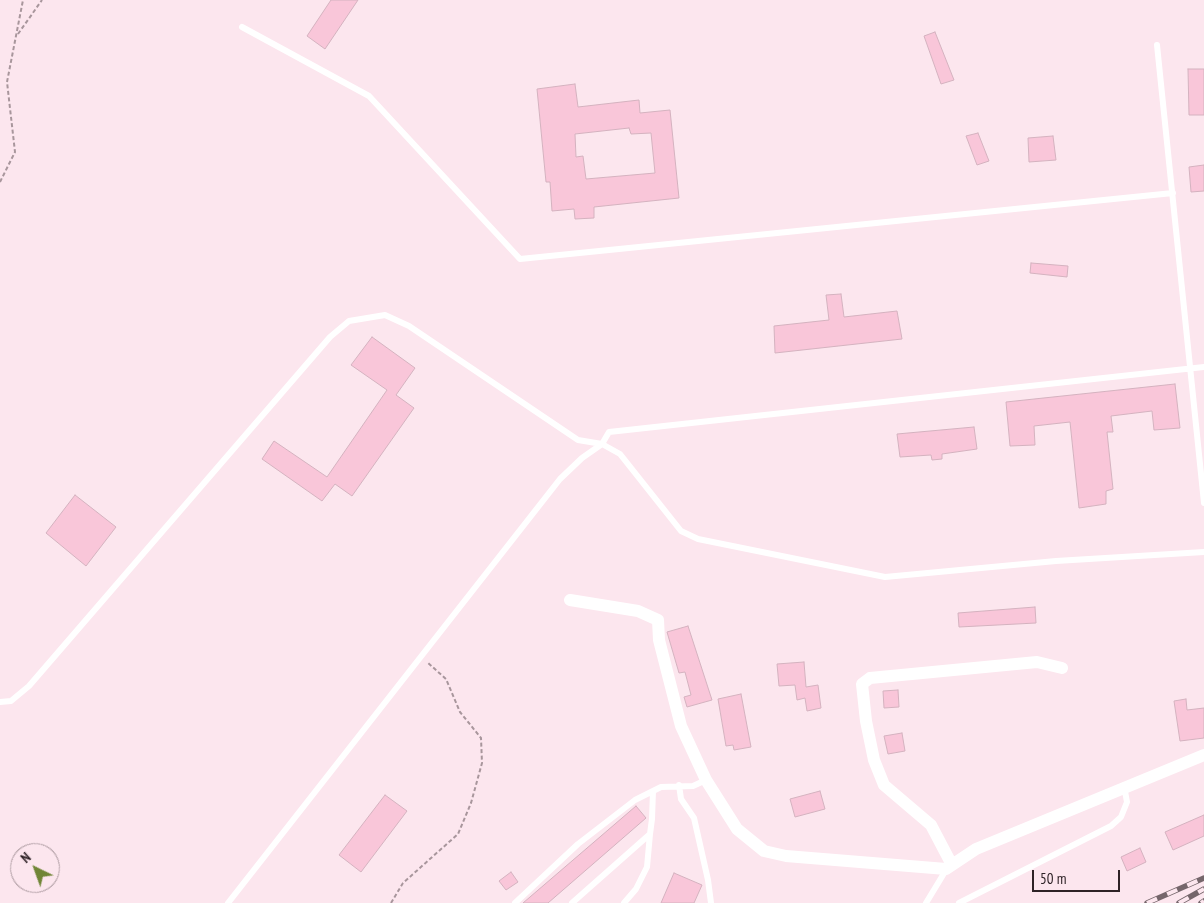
<!DOCTYPE html>
<html>
<head>
<meta charset="utf-8">
<style>
	body { margin:0 }
	#map { position:relative; width:1204px; height:903px; overflow:hidden; background:#fce6ee; font-family:"PT Sans Narrow",sans-serif }
	canvas { display:block }
	.north { position:absolute; left:10px; top:843px; width:50px; height:50px; box-sizing:border-box; background:#fce6ee; border:1px solid #aa989e; border-radius:50%; rotate:318deg; font-size:14px; font-weight:700; line-height:20px; text-align:center; color:#2e2226 }
	.north::after { content:''; display:block; margin:auto; width:18px; height:22px; background:#708536; clip-path:polygon(50% 0,100% 100%,50% 72%,0 100%) }
	.scale { position:absolute; left:1032px; top:870px; width:88px; height:22px; box-sizing:border-box; border:2px solid #2e2226; border-top:0; padding-left:6px; font-size:15px; line-height:18px; white-space:nowrap; color:#2e2226; -webkit-text-stroke:4px #fce6ee; paint-order:stroke }
</style>
</head>
<body>
<div id="map">
<canvas width="1204" height="903"></canvas>
<div class="north">N</div>
<div class="scale">50 m</div>
</div>
<script>
const ctx = document.querySelector('canvas').getContext('2d');
ctx.lineJoin = 'round';
function paint(path, color) { ctx.fillStyle = color; ctx.fill(path, 'evenodd'); }
const toPath = rows => new Path2D(rows.map(r => 'M' + r).join(''));
function stroke(path, color, width, dash) { ctx.strokeStyle = color; ctx.lineWidth = width; ctx.lineCap = dash ? 'butt' : 'round'; ctx.setLineDash(dash || []); ctx.stroke(path); }
const building = toPath([
	[331,0,358,0,325,49,307,36,331,0],
	[935,32,954,80,941,84,924,36,935,32],
	[1188,69,1204,69,1204,115,1189,115,1188,69],
	[575,84,578,107,639,100,640,113,670,110,679,198,594,207,594,218,575,219,574,209,552,211,550,182,546,182,537,89,575,84],
	[629,128,631,134,651,133,655,173,586,179,583,156,576,157,575,134,629,128],
	[978,133,989,161,977,165,966,136,978,133],
	[1053,136,1056,160,1029,162,1028,138,1053,136],
	[1204,165,1204,191,1191,192,1189,167,1204,165],
	[1031,263,1068,266,1067,277,1030,273,1031,263],
	[841,294,844,317,897,311,902,339,775,353,774,326,829,320,826,295,841,294],
	[372,337,415,368,396,395,414,408,352,496,335,484,322,501,262,459,274,441,327,477,387,390,351,365,372,337],
	[1175,384,1180,428,1154,430,1152,411,1111,416,1113,432,1107,432,1113,489,1106,491,1106,504,1079,508,1070,422,1034,426,1035,445,1010,446,1006,402,1175,384],
	[974,427,977,449,942,454,942,459,932,460,931,455,900,457,897,434,974,427],
	[75,495,116,527,86,566,46,533,75,495],
	[1035,607,1036,623,959,627,958,613,1035,607],
	[688,626,712,700,687,707,684,697,691,695,685,672,679,673,667,632,688,626],
	[804,662,806,687,818,685,821,708,807,711,805,698,797,700,795,685,779,686,777,664,804,662],
	[898,690,899,707,884,708,883,691,898,690],
	[741,694,751,747,734,750,733,745,726,746,718,699,741,694],
	[1186,699,1187,710,1204,708,1204,738,1180,741,1174,701,1186,699],
	[902,733,905,751,888,754,884,736,902,733],
	[820,791,825,809,795,817,790,799,820,791],
	[385,795,407,811,361,872,339,855,385,795],
	[636,806,646,818,548,903,523,903,636,806],
	[1204,815,1204,836,1173,850,1165,832,1204,815],
	[1140,848,1146,862,1127,871,1121,857,1140,848],
	[511,872,518,882,506,890,499,881,511,872],
	[674,873,702,885,694,903,661,903,674,873]
]);
const path = toPath([
	[18,34,42,0],
	[0,182,15,152,7,82,23,0],
	[391,903,403,883,458,834,471,803,482,763,481,738,460,712,446,679,427,662]
]);
const service = toPath([
	[242,27,369,96,520,259,1173,193],
	[1157,45,1204,503],
	[0,702,11,701,29,686,330,337,349,321,385,315,409,326,578,440,602,444,609,432,1204,367],
	[679,785,681,799,694,818,708,880,711,903],
	[228,903,560,479,582,458,602,444,620,454,681,531,698,539,885,577,1056,561,1204,552],
	[515,903,578,844,635,800,661,787,693,786,706,780],
	[572,903,650,834,652,819,653,791],
	[624,903,636,889,647,867,650,834],
	[926,903,946,870],
	[959,903,1111,826,1121,817,1127,802,1124,786]
]);
const minor = toPath([
	[570,600,638,611,658,620,659,640,681,726,706,780,737,829,764,851,786,856,946,869,976,849,1204,755],
	[952,865,931,825,884,785,874,760,866,721,862,684,870,678,1037,662,1062,668]
]);
const rail = toPath([
	[1147,903,1204,878],
	[1179,903,1204,889],
	[1201,903,1204,901]
]);
paint(building, '#f9c6d9');
stroke(building, '#d4b2bf', 1);
stroke(path, '#a8969c', 2, [4, 2.5]);
stroke(service, '#fff', 6);
stroke(minor, '#fff', 12);
stroke(rail, '#75666b', 5.5);
stroke(rail, '#fce6ee', 4, [11]);
</script>
</body>
</html>
